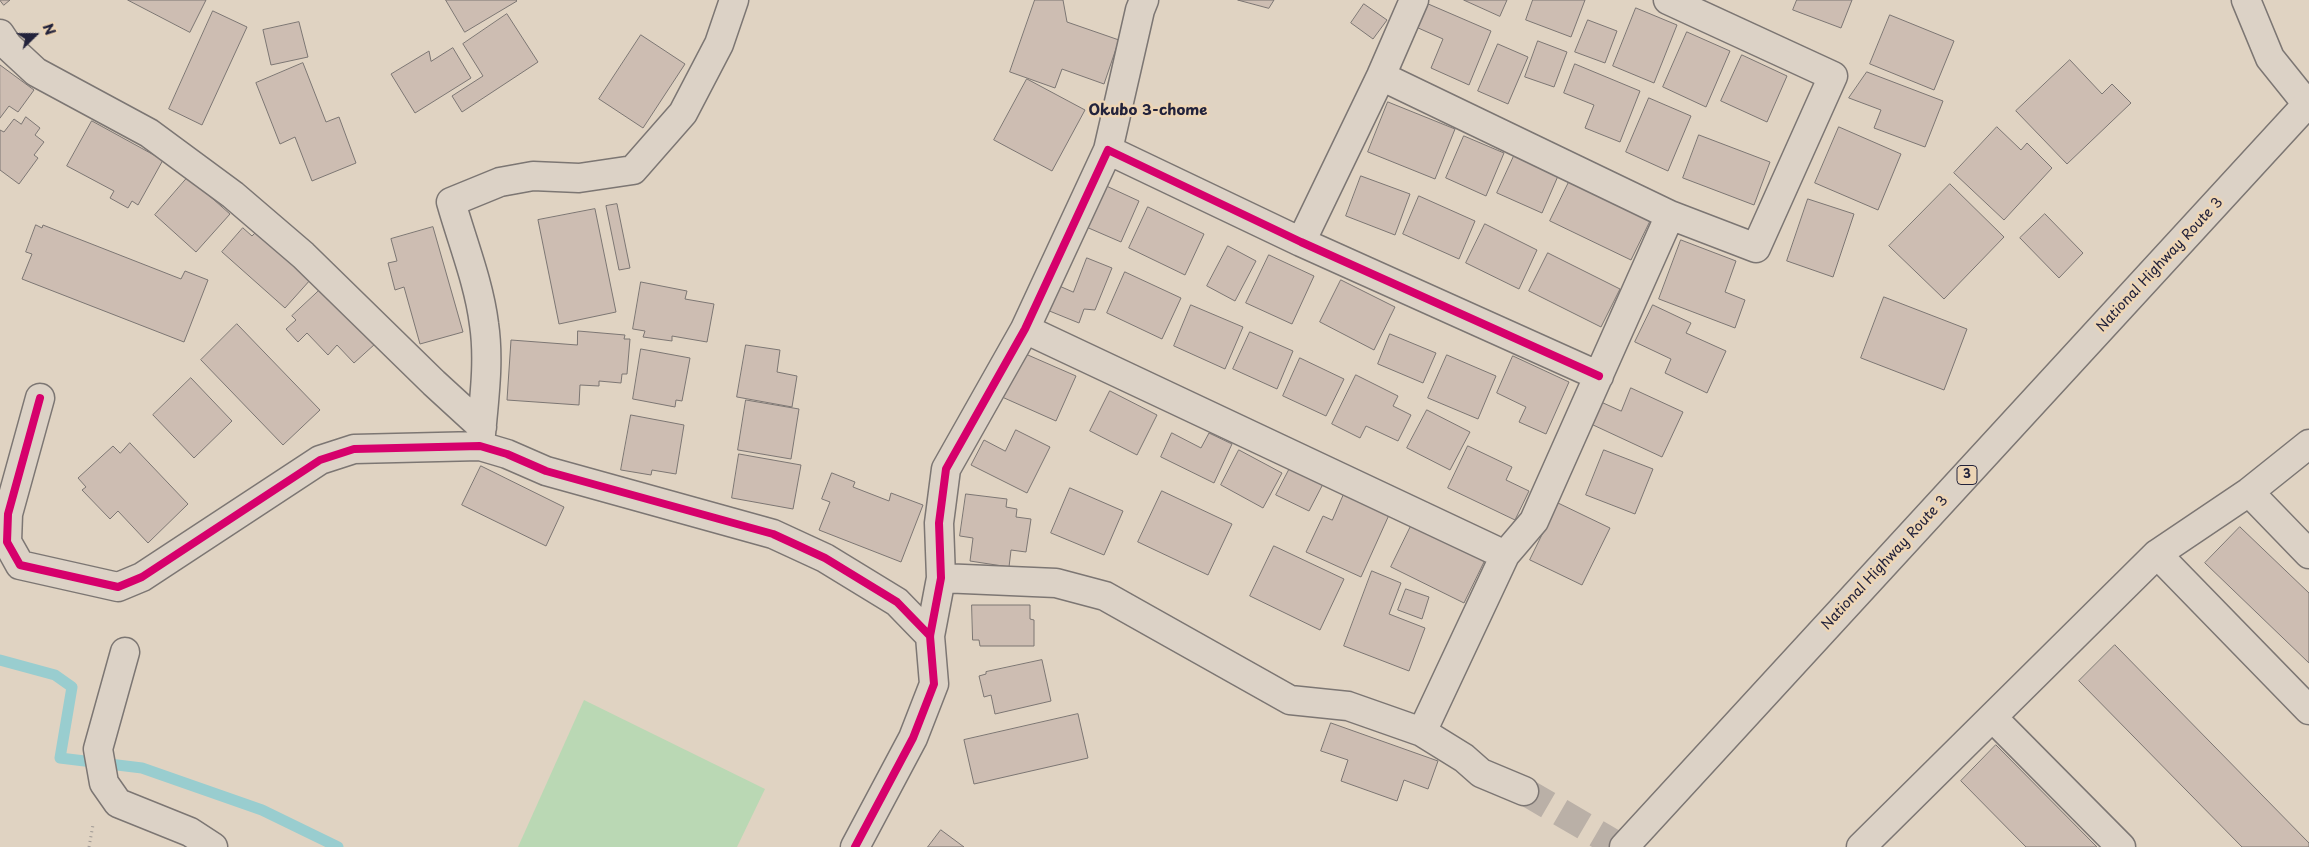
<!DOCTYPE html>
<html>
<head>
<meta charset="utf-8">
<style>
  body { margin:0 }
  #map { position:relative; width:2309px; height:847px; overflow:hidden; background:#e0d3c2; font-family:"Playpen Sans",sans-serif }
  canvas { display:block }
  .north { position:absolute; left:10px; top:10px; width:50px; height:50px; -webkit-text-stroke:4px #edd5b5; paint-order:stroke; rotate:68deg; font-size:14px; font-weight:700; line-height:20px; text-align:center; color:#22223b }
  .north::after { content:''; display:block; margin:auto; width:18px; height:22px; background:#22223b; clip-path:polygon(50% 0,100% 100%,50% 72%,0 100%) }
</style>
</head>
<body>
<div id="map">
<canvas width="2309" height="847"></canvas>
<div class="north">N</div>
</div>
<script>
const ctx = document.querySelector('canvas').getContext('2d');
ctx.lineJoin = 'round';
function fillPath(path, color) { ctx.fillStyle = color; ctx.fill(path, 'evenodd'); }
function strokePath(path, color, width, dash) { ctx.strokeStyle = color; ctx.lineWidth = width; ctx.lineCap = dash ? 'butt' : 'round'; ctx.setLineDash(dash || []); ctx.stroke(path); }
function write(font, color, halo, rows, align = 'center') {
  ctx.font = font + ' "Playpen Sans",sans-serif'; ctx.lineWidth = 5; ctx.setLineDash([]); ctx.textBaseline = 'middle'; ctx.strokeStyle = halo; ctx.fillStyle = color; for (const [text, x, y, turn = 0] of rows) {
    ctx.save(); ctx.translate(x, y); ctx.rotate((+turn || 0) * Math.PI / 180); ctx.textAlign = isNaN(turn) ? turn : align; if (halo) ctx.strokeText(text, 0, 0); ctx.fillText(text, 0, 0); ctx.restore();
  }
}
const green = new Path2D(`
  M584,700L765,789L737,847H518Z`);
const stream = new Path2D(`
  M0,660L55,675L72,687L60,758L142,768L262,810L338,847`);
const building = new Path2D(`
  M0,0H10L4,5Z
  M128,0H206L190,32Z
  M446,0H516L517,1L465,32Z
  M1035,0H1063L1067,22L1119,40L1104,84L1062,69L1055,88L1010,72Z
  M1238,0H1274L1269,8Z
  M1464,0H1507L1500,16Z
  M1533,0H1585L1571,37L1526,20Z
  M1797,0H1852L1841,28L1793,10Z
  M1426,3L1491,31L1469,85L1431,68L1443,39L1416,27Z
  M1364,4L1387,20L1373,39L1351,23Z
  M1636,8L1677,25L1654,83L1613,66Z
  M213,11L247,27L202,125L169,109Z
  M507,14L538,62L462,112L452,96L483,76L463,44Z
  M1890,15L1954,41L1934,90L1870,64Z
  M1588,20L1617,31L1605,63L1575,52Z
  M299,22L308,57L271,65L263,30Z
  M1687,32L1730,51L1706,107L1663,87Z
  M641,35L685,64L643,128L599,99Z
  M1538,41L1567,52L1554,87L1525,77Z
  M1498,44L1528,57L1508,104L1478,91Z
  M453,48L471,78L415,113L391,74L429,51L431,61Z
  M1742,55L1787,76L1767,122L1721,101Z
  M2070,60L2102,94L2112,84L2131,103L2067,164L2016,111Z
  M303,63L326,122L339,117L356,163L312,181L295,137L280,144L256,83Z
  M1575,64L1640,91L1620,142L1585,128L1594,105L1564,93Z
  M0,65L34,90L18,112L9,106L0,118Z
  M1867,72L1943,101L1925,147L1874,128L1881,110L1849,98Z
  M1027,79L1085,110L1052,171L994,140Z
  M1649,98L1691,116L1668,171L1626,152Z
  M1388,102L1455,129L1435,179L1368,152Z
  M26,117L40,128L35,135L44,142L34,155L38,158L19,184L0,170V130L4,132L14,119L21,124Z
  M92,121L163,160L138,205L132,201L128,208L110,198L114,191L67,166Z
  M1839,127L1901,154L1878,210L1815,183Z
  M1997,127L2021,150L2027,143L2052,168L2004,220L1954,173Z
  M1699,135L1770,162L1754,205L1683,178Z
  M1464,136L1504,153L1486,196L1446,178Z
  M1514,156L1558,176L1542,213L1497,193Z
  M1361,176L1410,194L1395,235L1346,216Z
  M188,177L230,214L196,252L155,215Z
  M1569,182L1650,221L1631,260L1550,221Z
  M1102,184L1139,201L1121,242L1084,226Z
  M1950,184L2004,237L1944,299L1889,246Z
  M1419,196L1475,221L1459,259L1403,234Z
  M1808,199L1854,214L1833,277L1787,261Z
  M617,204L630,268L619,270L606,206Z
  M1148,207L1204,234L1185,275L1129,248Z
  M595,209L616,312L559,324L538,220Z
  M2045,214L2083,253L2059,278L2020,238Z
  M1485,224L1537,250L1519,289L1466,263Z
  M36,225L42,228L43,225L181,279L185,271L208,280L184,342L22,279L32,254L26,252Z
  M433,227L463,332L420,344L404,287L395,290L388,263L397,261L391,239Z
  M243,228L252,236L257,231L311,279L285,308L222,252Z
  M1681,240L1736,261L1725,292L1745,300L1735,328L1659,299Z
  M1228,246L1256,261L1235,301L1207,286Z
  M1548,253L1620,289L1601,327L1529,291Z
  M1269,255L1314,276L1292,324L1246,303Z
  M1087,258L1112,268L1095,310L1084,309L1079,323L1047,310L1057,285L1073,292Z
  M1125,272L1181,298L1162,339L1107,313Z
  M1341,280L1395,307L1374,350L1320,322Z
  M641,282L687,291L685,299L714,304L707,342L672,336V341L643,337L645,331L633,329Z
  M322,288L375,344L354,363L337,345L328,355L307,333L298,342L286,329L296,320L292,316Z
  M1884,297L1967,329L1944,390L1861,358Z
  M1191,305L1243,327L1225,369L1174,346Z
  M1653,305L1691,323L1686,333L1726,351L1707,393L1665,373L1671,359L1635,342Z
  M237,324L320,410L283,445L201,360Z
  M578,331L625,335L624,339H630L627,374H622L621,383L599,381V386L580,385L579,405L507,400L511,340L577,345Z
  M1250,332L1293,351L1277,389L1233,369Z
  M1390,334L1436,353L1423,383L1378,364Z
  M746,345L780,350L777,372L797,376L792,407L737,397Z
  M641,349L690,358L682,401L676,400L675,407L633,399Z
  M1021,352L1076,376L1056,421L1002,397Z
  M1447,355L1496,376L1478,419L1428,398Z
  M1513,356L1569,382L1546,434L1519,422L1526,407L1497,393Z
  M1300,358L1344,379L1326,416L1283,396Z
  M1356,375L1398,396L1393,406L1411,415L1398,441L1366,426L1360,438L1332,424Z
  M191,378L232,421L194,458L153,415Z
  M1631,388L1683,412L1662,457L1591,424L1601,402L1621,411Z
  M1110,391L1157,415L1137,455L1090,431Z
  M746,400L799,409L791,459L738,450Z
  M1427,410L1470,432L1450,470L1407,448Z
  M631,415L684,425L676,474L652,470L651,475L621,470Z
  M1016,430L1050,447L1027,493L971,465L984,440L1005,451Z
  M1172,433L1201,448L1209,433L1232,444L1214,483L1161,457Z
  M130,443L188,504L148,543L118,511L110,519L82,490L86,487L78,478L113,446L120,453Z
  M1468,446L1512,467L1506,480L1529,491L1515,520L1448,488Z
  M1239,450L1282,473L1263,508L1221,485Z
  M1604,450L1653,469L1635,514L1586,495Z
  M739,454L801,465L793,509L732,498Z
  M481,466L564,507L546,546L462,505Z
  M1290,468L1323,484L1309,511L1276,495Z
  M832,473L855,482L853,487L889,501L891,493L923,505L901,562L819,530L830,502L822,499Z
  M1070,488L1123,511L1104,555L1051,533Z
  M1162,491L1232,524L1208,575L1138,542Z
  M966,494L1007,499L1006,507L1017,509L1016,517L1031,519L1026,552L1011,550L1009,567L970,561L973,538L960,536Z
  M1344,494L1389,515L1361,577L1306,552L1323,516L1332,520Z
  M1558,503L1610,528L1582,585L1530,560Z
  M1412,524L1485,560L1464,603L1391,567Z
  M2240,527L2309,593V663L2205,563Z
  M1274,546L1344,579L1320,630L1250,596Z
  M1372,571L1401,583L1389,614L1425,628L1409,671L1344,646Z
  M1406,589L1429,597L1422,619L1398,610Z
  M972,605H1030V619L1034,620V646H980L979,640H973Z
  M2115,645L2309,843V847H2242L2079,681Z
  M1042,660L1051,701L995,714L991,695L984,697L979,676L986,674V672Z
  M1078,714L1088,758L974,784L964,740Z
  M1331,723L1438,761L1428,789L1404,780L1397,801L1341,781L1348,760L1321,751Z
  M1996,745L2097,847H2026L1961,781Z
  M941,830L964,847H928Z`);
const minorTunnel = new Path2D(`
  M1524,791L1620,847`);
const path = new Path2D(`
  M89,847L93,825`);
const minor = new Path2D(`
  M1668,0L1833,76L1756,248L1670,215
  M2246,0L2270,58L2307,104
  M0,34L8,46L36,72L149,133L233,195L303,255L434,383L482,427
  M1381,76L1670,215L1534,521L1505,555L1422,732
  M1108,150L1140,10L1144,0
  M1301,242L1381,76L1414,0
  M1025,329L1505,555
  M40,398L8,514L7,542L20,565L118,587L142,577L320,460L354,449L480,446L507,454L546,471L773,534L825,558L897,602L930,636
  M480,446C483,406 490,364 484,324C479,283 462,241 451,202L500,182L533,176L579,178L633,170L683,113L719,44L734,0
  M2249,492L2309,554
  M2157,554L2309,710
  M941,578L1056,583L1105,596L1290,700L1348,706L1422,732L1464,758L1481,773L1524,791
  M125,652L98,749L104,783L118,803L190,832L213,847
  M1993,718L2121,847
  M855,847L913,738L934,684L930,636L941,578L939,523L946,469L1025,329L1108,150L1301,242L1599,376
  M1861,847L2157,554L2249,492L2309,444`);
const highway = new Path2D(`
  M1624,847L2309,102`);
const cycleway = new Path2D(`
  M40,398L8,514L7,542L20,565L118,587L142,577L320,460L354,449L480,446L507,454L546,471L773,534L825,558L897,602L930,636
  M855,847L913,738L934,684L930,636L941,578L939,523L946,469L1025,329L1108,150L1301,242L1599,376`);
const shields = [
  [1967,475,20]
];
const shieldNames = [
  ["3",1967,475]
];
const streetNames = [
  ["National Highway Route 3",2160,265,-47],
  ["National Highway Route 3",1885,563,-47]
];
const neighbourhoodNames = [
  ["Okubo 3-chome",1148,111]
];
fillPath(green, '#bad8b4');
strokePath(stream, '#99cdcf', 11);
fillPath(building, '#cdbdb2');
strokePath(building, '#7c7673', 1);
strokePath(minorTunnel, '#bab0a7', 28, [28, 14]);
strokePath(minor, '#7c7673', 31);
strokePath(highway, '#7c7673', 31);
strokePath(path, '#9f9994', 3, [1, 4]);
strokePath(minor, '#dcd2c6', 28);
strokePath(highway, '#dcd2c6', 28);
strokePath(cycleway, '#d6006c', 8);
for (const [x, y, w] of shields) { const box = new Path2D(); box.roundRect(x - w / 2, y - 9.5, w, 19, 4); ctx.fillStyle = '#edd5b5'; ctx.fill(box); strokePath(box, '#22223b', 1); }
write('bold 12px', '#22223b', null, shieldNames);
write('14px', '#22223b', '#edd5b5', streetNames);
write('bold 15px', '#22223b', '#edd5b5', neighbourhoodNames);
</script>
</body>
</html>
